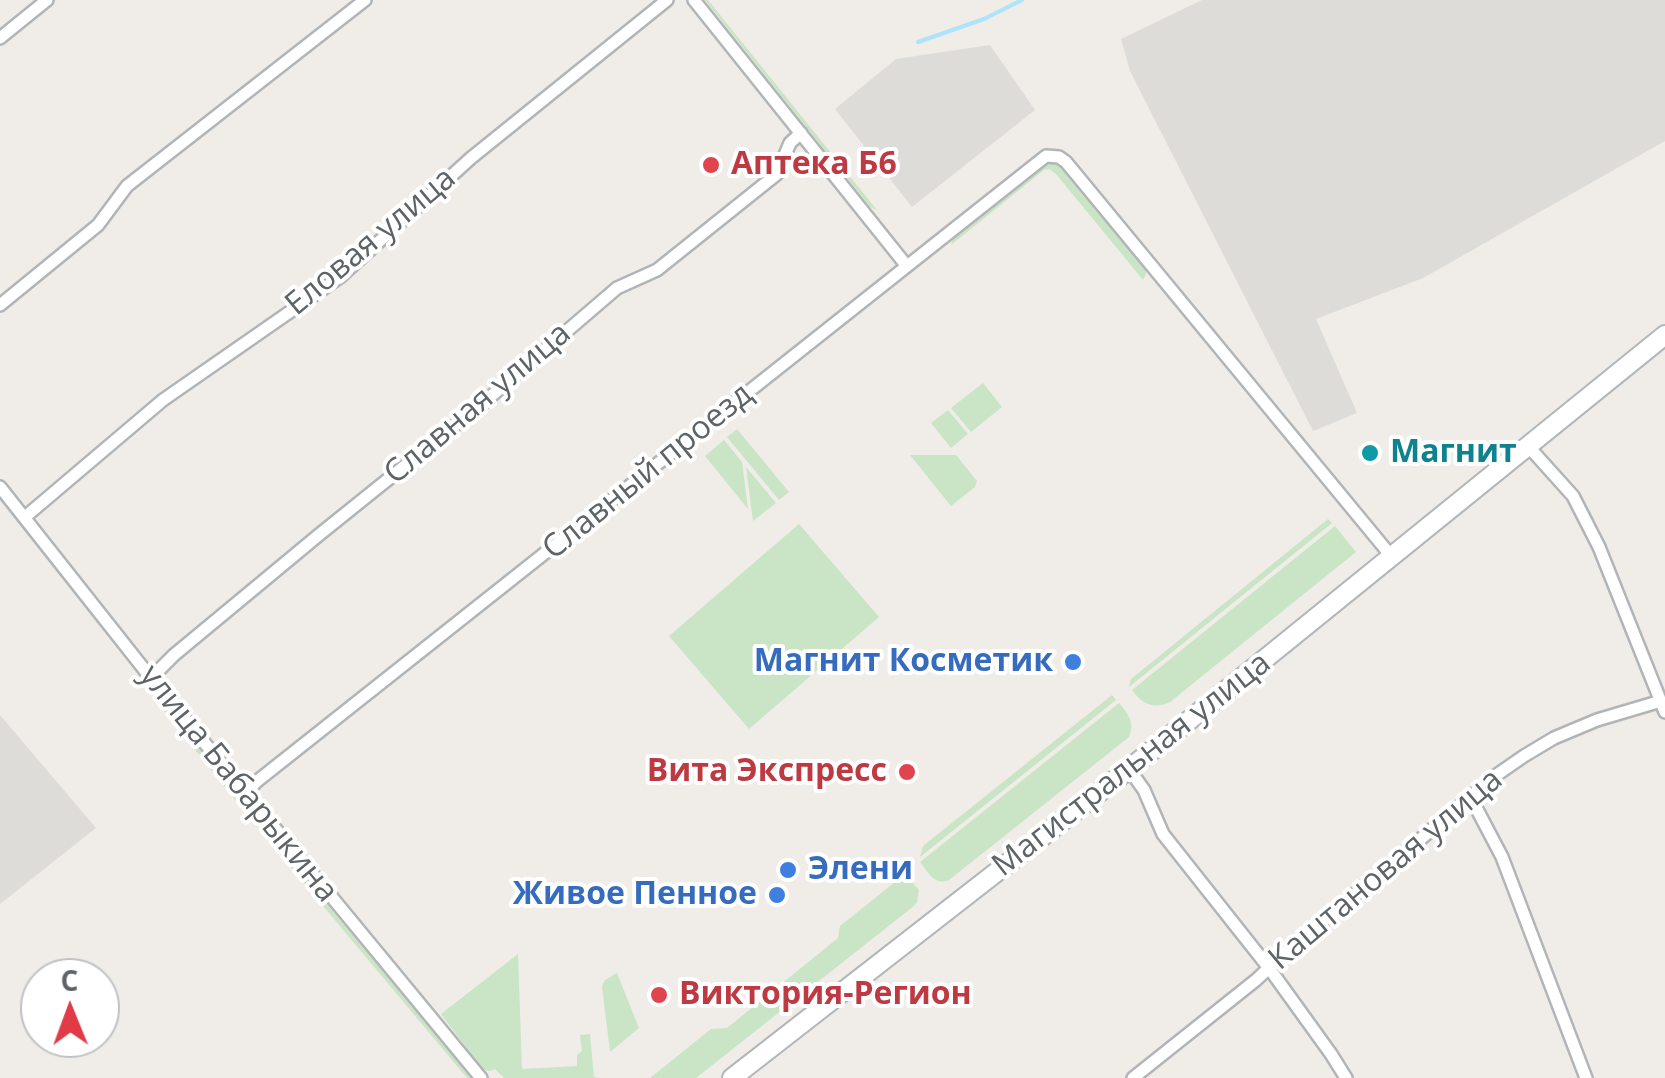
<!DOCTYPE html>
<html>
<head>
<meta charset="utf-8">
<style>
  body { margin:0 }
  #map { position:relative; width:1665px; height:1078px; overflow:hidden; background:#f0ece7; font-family:"Open Sans",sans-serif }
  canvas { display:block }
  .north { position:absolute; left:20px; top:958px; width:100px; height:100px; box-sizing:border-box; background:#fff; border:2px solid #bfc1c2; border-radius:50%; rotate:359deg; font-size:28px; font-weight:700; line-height:40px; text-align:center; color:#5e6366 }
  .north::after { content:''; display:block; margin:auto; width:35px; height:45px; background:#e13b47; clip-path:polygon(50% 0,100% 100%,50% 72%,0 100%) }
</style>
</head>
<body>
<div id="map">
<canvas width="1665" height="1078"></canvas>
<div class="north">С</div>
</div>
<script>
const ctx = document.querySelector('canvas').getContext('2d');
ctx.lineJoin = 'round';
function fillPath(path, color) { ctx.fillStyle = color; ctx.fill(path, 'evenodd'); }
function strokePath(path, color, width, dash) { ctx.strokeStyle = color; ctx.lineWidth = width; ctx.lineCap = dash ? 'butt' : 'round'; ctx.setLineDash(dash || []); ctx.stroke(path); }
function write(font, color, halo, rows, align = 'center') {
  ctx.font = font + ' "Open Sans",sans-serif'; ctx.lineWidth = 8; ctx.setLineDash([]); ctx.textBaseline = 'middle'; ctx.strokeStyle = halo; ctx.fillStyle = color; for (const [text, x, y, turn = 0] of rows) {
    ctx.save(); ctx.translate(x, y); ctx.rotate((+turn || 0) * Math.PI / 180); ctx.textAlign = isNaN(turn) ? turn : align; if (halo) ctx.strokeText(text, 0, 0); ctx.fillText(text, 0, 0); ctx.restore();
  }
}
const industrial = new Path2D(`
  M1202,0H1665V141L1423,278L1316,319L1357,413L1313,431L1130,71L1121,39Z
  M990,45L1035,110L912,207L835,109L896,59Z
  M0,715L96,828L0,904Z`);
const green = new Path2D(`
  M705,0H708L877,210L870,207Z
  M1050,161L1061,164L1145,266L1146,274L1143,280L1056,174L1049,169L1044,170L951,245L953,237Z
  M983,383L1002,407L971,432L951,408Z
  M948,410L968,434L951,448L931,423Z
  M737,429L789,492L779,500L727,437Z
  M724,440L742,462L748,509L705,456Z
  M910,455H956L977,481L975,487L951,506Z
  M746,467L776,503L753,521Z
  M1328,519L1332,523L1129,687L1131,679Z
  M799,524L879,617L749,729L669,636Z
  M1335,526L1356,552L1170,702C1154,710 1142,704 1132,690Z
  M1112,695L1116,700L920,857L923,846Z
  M159,699L242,803L472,1078H467L258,828L156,701Z
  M1119,703C1128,714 1135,722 1129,737L949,880C934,886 928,872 920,862Z
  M905,874L919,890L917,902L914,906L696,1078H650L711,1029L727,1028L838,938L840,926Z
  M518,954L522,1069L577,1066V1055L582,1051L580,1035L590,1034L594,1077L599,1078H504L495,1069L490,1071L483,1070L441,1014Z
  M617,973L639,1028L610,1052L602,986L605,980Z`);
const stream = new Path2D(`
  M918,42L984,19L1022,0`);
const street = new Path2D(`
  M694,0L906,265
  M0,38L47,0
  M0,305L98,225L127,186L365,0
  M1528,446L1573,496L1599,547L1665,712
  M0,487L151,678L481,1078
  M25,517L163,400L340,277L471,158L667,0
  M151,678L174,655L320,534L483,403L617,288L657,270L777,174L790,143L801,133
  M1129,769L1144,790L1163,834L1269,968L1331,1054L1346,1078
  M245,794L256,782L1046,156L1059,157L1066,162L1392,557
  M1471,798L1502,857L1586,1078
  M1133,1078L1256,980L1286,952L1498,774L1524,756L1554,738L1597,720L1661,701`);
const secondary = new Path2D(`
  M732,1078L1129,769L1665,335`);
const markers = [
  [711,165,10,"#e0444e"],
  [1370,453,10,"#0f9aa8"],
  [1073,662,10,"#3f7fe0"],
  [907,772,10,"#e0444e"],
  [788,870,10,"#3f7fe0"],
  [777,895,10,"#3f7fe0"],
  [659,995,10,"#e0444e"]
];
const healthNames = [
  ["Аптека Б6",731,165],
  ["Вита Экспресс",887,772,"right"],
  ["Виктория-Регион",679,995]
];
const streetNames = [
  ["Еловая улица",371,242,-40],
  ["Славная улица",478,404,-40],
  ["Славный проезд",648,472,-39],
  ["Магистральная улица",1132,765,-38],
  ["улица Бабарыкина",238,784,51],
  ["Каштановая улица",1386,870,-40]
];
const cultureNames = [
  ["Магнит",1390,453]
];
const shopNames = [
  ["Магнит Косметик",1053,662],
  ["Элени",808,870,"left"],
  ["Живое Пенное",757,895]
];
fillPath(industrial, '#dedcd9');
fillPath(green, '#cae5c5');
strokePath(stream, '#ace4fb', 4);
strokePath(street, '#b2b5b8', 16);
strokePath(secondary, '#b3b7ba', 22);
strokePath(street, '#fff', 11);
strokePath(secondary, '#fff', 18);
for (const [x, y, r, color] of markers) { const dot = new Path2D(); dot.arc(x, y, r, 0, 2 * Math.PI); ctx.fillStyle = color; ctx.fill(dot); strokePath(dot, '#fff', 4); }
write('bold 32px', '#be3a42', '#fff', healthNames, 'left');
write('32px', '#5e6366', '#fff', streetNames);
write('bold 32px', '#0d838f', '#fff', cultureNames, 'left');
write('bold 32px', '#366cbe', '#fff', shopNames, 'right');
</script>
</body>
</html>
